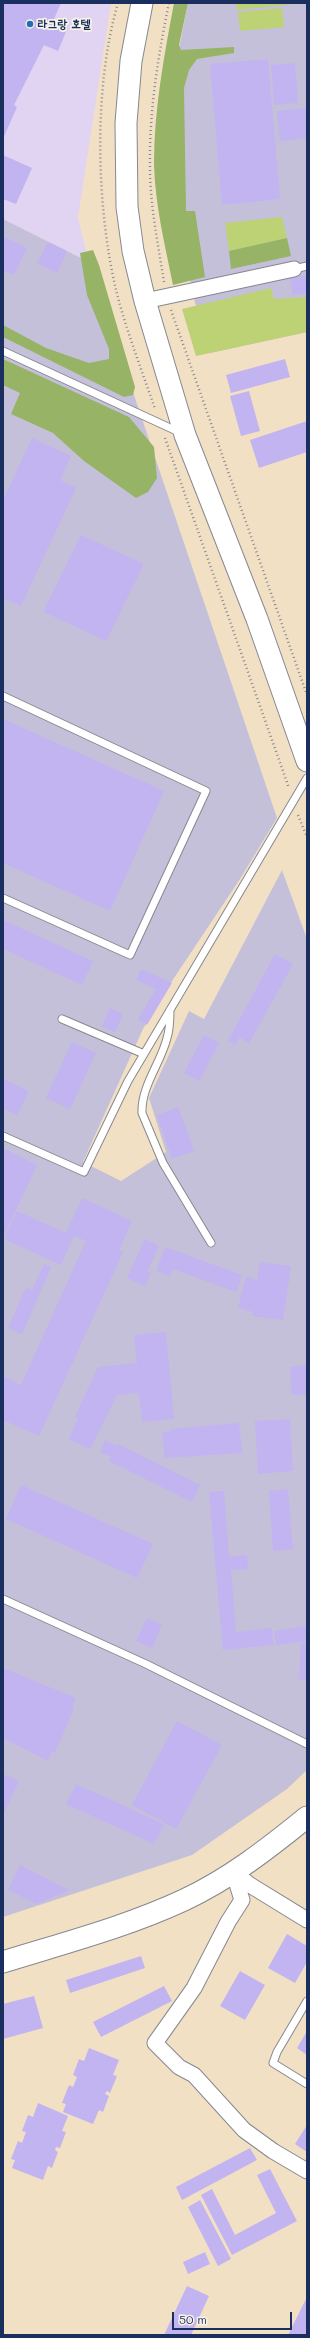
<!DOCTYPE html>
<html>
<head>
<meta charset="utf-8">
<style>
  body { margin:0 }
  #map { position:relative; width:310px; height:2338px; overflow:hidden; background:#f2e0c4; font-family:Mali,sans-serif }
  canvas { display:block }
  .frame { position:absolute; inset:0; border:4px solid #1b2f5e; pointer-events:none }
  .scale { position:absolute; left:172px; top:2312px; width:120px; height:18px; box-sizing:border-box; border:2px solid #1b2f5e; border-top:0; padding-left:5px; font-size:12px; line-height:14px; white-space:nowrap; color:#1b2f5e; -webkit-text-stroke:3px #f7f3e8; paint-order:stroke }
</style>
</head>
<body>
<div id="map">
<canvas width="310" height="2338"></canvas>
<div class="frame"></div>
<div class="scale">50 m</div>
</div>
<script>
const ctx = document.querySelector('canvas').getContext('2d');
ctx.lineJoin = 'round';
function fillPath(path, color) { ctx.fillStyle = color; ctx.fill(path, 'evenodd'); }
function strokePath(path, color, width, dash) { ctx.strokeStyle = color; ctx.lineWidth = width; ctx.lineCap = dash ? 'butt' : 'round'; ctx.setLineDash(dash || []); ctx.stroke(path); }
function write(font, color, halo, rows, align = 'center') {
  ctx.font = font + ' Mali,"Poor Story",sans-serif'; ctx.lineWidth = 3.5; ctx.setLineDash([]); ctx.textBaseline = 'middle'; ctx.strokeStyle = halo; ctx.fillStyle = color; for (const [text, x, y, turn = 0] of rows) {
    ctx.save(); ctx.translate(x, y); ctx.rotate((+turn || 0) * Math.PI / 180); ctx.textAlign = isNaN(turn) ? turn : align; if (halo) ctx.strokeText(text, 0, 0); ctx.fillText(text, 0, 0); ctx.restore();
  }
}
const built = new Path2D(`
  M3,3H111L78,218L89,262L3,219Z`);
const industrial = new Path2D(`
  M188,3H307V332L210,353L195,303L185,256L178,53Z
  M3,219L89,262L277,818L240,879L166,990L143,1029L83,1162L121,1181L166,1152L149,1098L189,1011L204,1019L282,870L307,939V1770L287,1789L192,1855L3,1917Z`);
const green = new Path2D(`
  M236,3H294V4L237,10Z
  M282,8L284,27L240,31L238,12Z
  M282,217L287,238L229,251L225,223Z
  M271,288L274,299L307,297V332L196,356L182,309Z`);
const forest = new Path2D(`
  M174,3H188L179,45L181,50L234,47V53L197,59L189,70L184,88L186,211H195L205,277L173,285C165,245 155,205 154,164C154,110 164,56 174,3Z
  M287,238L291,256L231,269L229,251Z
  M93,250L99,265L135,387L133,395L124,397L3,337V325L46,348L89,363L109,359V349L87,295L80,253Z
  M3,359L129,417L154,447L157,478L148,492L136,498L84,461L53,433L11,414L20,393L3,385Z`);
const building = new Path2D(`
  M3,3H61L53,21L68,27L58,51L44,45L14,105L17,107L3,139Z
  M268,59L280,199L222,205L210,64Z
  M295,63L298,103L274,105L271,65Z
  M307,108V138L280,141L277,111Z
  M3,155L32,168L16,204L3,199Z
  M3,236L27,248L14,275L3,270Z
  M48,242L67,251L57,273L37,263Z
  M307,275V293L293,295L290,278Z
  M285,359L290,377L231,393L226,375Z
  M249,391L260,431L241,436L230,396Z
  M307,421V452L259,468L250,440Z
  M32,438L71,456L60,480L76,488L21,606L5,599L3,602V501Z
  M81,535L142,563L143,566L106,641L44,612V610Z
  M3,719L164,791L110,911L3,863Z
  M3,920L93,961L82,985L3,949Z
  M275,954L293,964L249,1043L239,1037L236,1045L228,1041Z
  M141,969L172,983L147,1025L138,1019L156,989L136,980Z
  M110,1008L123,1014L115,1032L102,1026Z
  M204,1035L219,1043L199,1081L184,1073Z
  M72,1042L96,1053L70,1109L46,1098Z
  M3,1079L29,1091L17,1115L3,1108Z
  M178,1107L194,1151L172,1159L157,1115Z
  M3,1148L37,1165L3,1238Z
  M82,1198L132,1221L119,1250L123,1252L39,1436L3,1420V1376L21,1385L86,1241L74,1236L61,1265L4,1239L17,1211L66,1233Z
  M145,1239L159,1246L147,1272L151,1273L145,1286L127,1278Z
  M165,1247L242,1275L236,1292L173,1269L170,1276L156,1271Z
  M260,1262L291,1266L283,1320L252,1316L253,1312L238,1308L246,1276L257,1280Z
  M44,1264L51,1267L22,1334L8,1328L26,1287L32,1290Z
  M166,1332L174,1419L142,1422L139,1393L117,1395L90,1449L69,1439L78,1418L75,1417L98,1367L137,1363L134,1335Z
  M307,1365V1394L292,1395L290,1367Z
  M290,1419L293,1471L258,1474L255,1421Z
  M239,1423L242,1453L165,1458L162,1432H171V1429Z
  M105,1440L117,1446L118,1444L200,1485L192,1502L109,1461L111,1457L100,1452Z
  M21,1485L153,1544L137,1578L6,1519Z
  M288,1489L293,1549L273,1551L269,1491Z
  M224,1491L229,1557L247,1555L248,1569L231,1570L236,1632L272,1628L273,1645L223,1650L209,1492Z
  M147,1618L162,1625L152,1648L136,1641Z
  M307,1626V1641L276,1645L274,1631Z
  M301,1643L307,1644V1680L299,1679Z
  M3,1668L76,1698L72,1707L74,1708L55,1753L52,1752L48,1761L3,1738Z
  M177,1721L222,1745L176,1829L132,1805Z
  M3,1774L19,1781L3,1815Z
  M76,1784L164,1824L154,1844L66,1804Z
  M20,1865L69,1890L37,1904L8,1890Z
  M287,1934L307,1946V1962L295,1983L268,1968Z
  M141,1956L145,1968L70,1993L66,1980Z
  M240,1971L265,1985L245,2020L220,2006Z
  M164,1986L172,2001L101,2037L93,2022Z
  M34,1996L43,2028L3,2039V2004Z
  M307,2031V2055L297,2048Z
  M89,2048L119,2060L113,2075L117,2076L110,2093L107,2091L105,2094L109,2096L103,2112L99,2110L93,2124L63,2112L66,2104L62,2103L69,2085L73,2087L77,2077L73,2075L79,2059L84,2061Z
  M38,2103L68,2116L62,2131L66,2132L60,2148L56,2147L55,2150L58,2152L52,2168L48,2166L43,2180L12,2168L15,2160L11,2159L18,2141L22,2143L26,2132L22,2131L28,2115L33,2117Z
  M307,2125V2152L295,2144Z
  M250,2148L257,2160L182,2200L176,2187Z
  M270,2169L297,2221L232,2255L201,2195L212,2189L235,2235L276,2213L257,2175Z
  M200,2200L231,2259L218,2266L188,2207Z
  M205,2252L210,2264L188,2274L183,2262Z
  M187,2286L209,2296L191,2335H164Z
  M307,2297V2335H288Z`);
const path = new Path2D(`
  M118,3C93,88 96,208 117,294C127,332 142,371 155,409
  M164,282C158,244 150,205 150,167C149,112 158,56 169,3
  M171,310L307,695
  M165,438L289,788
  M298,815L307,837`);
const service = new Path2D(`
  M294,269L307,266
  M3,351L181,433
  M3,696L206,791L130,955L3,898
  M170,1010C170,1019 170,1029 167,1038C161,1063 141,1086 142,1113L163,1163L211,1243
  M62,1019L144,1054L307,778
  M3,1136L84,1172L128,1081L144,1054
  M3,1599L146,1664L307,1744
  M307,2001L277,2052L273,2063L307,2084`);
const minor = new Path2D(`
  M145,301L294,269
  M233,1871L242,1900L228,1922L194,1988L155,2043L179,2067L194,2075L244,2130L273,2151L307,2171
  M234,1872L250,1885L307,1920`);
const secondary = new Path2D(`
  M142,3L131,61L126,123L127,207L133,251L145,301L185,435L257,619L307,761
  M3,1962C64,1943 126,1927 184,1900C229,1879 269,1848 307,1817`);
const markers = [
  [30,24,4,"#1f6fb2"]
];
const poiNames = [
  ["라그랑 호텔",38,24]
];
fillPath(built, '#e1d4f3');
fillPath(industrial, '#c5c0da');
fillPath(green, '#bdd175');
fillPath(forest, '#96b366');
fillPath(building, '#c2b3f1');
strokePath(service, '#868891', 9);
strokePath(minor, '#868891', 17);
strokePath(secondary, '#868891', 23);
strokePath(path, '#868891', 2.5, [1, 3]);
strokePath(service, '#fff', 7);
strokePath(minor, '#fff', 15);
strokePath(secondary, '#fff', 21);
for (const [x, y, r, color] of markers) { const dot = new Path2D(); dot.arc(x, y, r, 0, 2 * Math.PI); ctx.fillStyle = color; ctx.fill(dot); strokePath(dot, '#f7f3e8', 1.5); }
write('bold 12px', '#1b2f5e', '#f7f3e8', poiNames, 'left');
</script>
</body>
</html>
